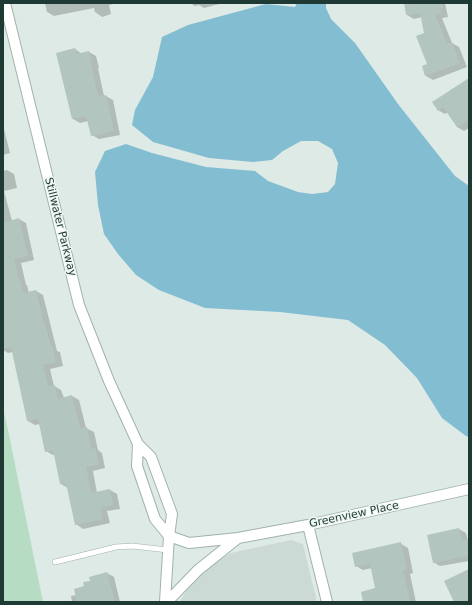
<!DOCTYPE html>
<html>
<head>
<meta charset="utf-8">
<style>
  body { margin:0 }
  #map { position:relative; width:472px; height:605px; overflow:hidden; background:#deeae6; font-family:"DejaVu Sans",sans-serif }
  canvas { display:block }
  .frame { position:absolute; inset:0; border:4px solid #1f3a35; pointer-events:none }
</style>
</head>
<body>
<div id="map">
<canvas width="472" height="605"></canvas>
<div class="frame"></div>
</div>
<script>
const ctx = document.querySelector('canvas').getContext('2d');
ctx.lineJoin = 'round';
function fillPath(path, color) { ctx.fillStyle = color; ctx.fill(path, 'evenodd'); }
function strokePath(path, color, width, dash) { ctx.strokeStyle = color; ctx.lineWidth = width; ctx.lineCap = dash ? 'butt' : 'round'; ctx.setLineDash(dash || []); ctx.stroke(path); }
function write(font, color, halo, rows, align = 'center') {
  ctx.font = font + ' "DejaVu Sans",sans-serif'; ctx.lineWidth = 3; ctx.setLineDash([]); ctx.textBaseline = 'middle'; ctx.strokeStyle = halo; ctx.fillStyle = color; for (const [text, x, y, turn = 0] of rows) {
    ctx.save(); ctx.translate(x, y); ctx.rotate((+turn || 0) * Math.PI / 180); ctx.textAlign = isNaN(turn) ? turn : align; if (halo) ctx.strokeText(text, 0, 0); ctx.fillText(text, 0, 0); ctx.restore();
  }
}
const built = new Path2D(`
  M291,540L303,544L317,602H180L186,591L195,580L211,565L231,553Z`);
const green = new Path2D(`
  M3,408L8,430L43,602H3Z`);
const water = new Path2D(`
  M297,3H326V8L331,19L355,43L398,104L455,176L469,186V437L466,436L442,418L417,378L385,345L348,320L280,312L205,308L159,290L136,275L118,254L104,234L98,205L95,172L105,151L126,144L152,153L206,167L255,171L268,181L298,192L312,194L328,192L335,184L338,163L332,149L318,141H301L283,151L272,160L253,162L209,158L153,142L132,125L135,110L153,77L162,37L188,25L266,4L295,7Z`);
const shadow = new Path2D(`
  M45,3H118L109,5L111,14L102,17L95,12L94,8L54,16L47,12Z
  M190,3H223L204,8L199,5L195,6Z
  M405,3H445L448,17L442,18L452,43L459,47L467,67L433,80L426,76L423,67L428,65L425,34L422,17L414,19L407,15Z
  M75,49L82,54L89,52L96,56L99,68H98L104,96H106L113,100L120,135L99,139L92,135L88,121L80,123L73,119Z
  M469,79V128L464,131L457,127L448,112L445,114L438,110Z
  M3,125L10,153L3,155Z
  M7,170L14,174L17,188L4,191L12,221L19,219L26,223L34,260L21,263L26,285H27L29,293L36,291L43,295L57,351L60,352L63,366L50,369L54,386L61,390L64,398L72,396L79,400L86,428L94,432L98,450L102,453L105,468L93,471L97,493L110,490L117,494L120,509L107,511L110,523L83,529L76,524L68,488L61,484L55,455H53L46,451L40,424L35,425L28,421L13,352L8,353L3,350V171Z
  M459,529L466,533L468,541L469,540V561L440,566L433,562Z
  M401,544L408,548L413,573L410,574L416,602H364L377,589L372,568L363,570L356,566Z
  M469,570V602H455Z
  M107,573L114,577L120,602H72L71,596L77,595L91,582Z`);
const building = new Path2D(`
  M404,3H442L443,8L440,9L441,13L435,15L447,44L452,42L460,63L425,76L422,66L427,64L416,36L424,33L420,13L406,15Z
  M75,48L76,54L89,51L92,64H91L98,96L106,95L114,131L91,136L86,116L72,119L56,53Z
  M469,78V119L457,127L443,107L438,111L432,102Z
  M19,218L28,256L14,259L19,280H20L23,293L36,290L44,324H45L51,347H53L56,362L43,365L48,386L55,385L58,399L72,395L80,428L87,427L91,449L95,448L99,464L86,467L91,493L110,489L113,505L100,508L103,519L75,525L66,483L60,484L53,450L45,452L38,419L27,421L11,347L3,349V223Z
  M459,528L462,541L469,539V556L433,563L427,535Z
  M401,542L407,569L403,570L410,602H363L361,592L375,588L370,564L355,567L352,553Z
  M469,569V599L462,602H454L444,581Z
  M107,572L115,602H77L74,589L84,586L83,582L90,581L89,577Z`);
const service = new Path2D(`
  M55,562L116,547L132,546L168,550`);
const minor = new Path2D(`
  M5,3L79,305L109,381L138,444L151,457L172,514L169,536L165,602
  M138,444L137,466L155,519L169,536
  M308,525L327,602
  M169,536L189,543L238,538L308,525L469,489
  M167,602L198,570L238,538`);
const streetNames = [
  ["Stillwater Parkway",60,227,76],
  ["Greenview Place",354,515,-12]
];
fillPath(built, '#ccdad5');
fillPath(green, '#b6dcc4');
fillPath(water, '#83bdd1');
fillPath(shadow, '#0003');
fillPath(building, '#b3c5bf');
strokePath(service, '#a1b2ad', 6);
strokePath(minor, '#a1b2ad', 12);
strokePath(service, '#fff', 5);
strokePath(minor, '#fff', 10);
write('11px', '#1f3a35', '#eef7f3', streetNames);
</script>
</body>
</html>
